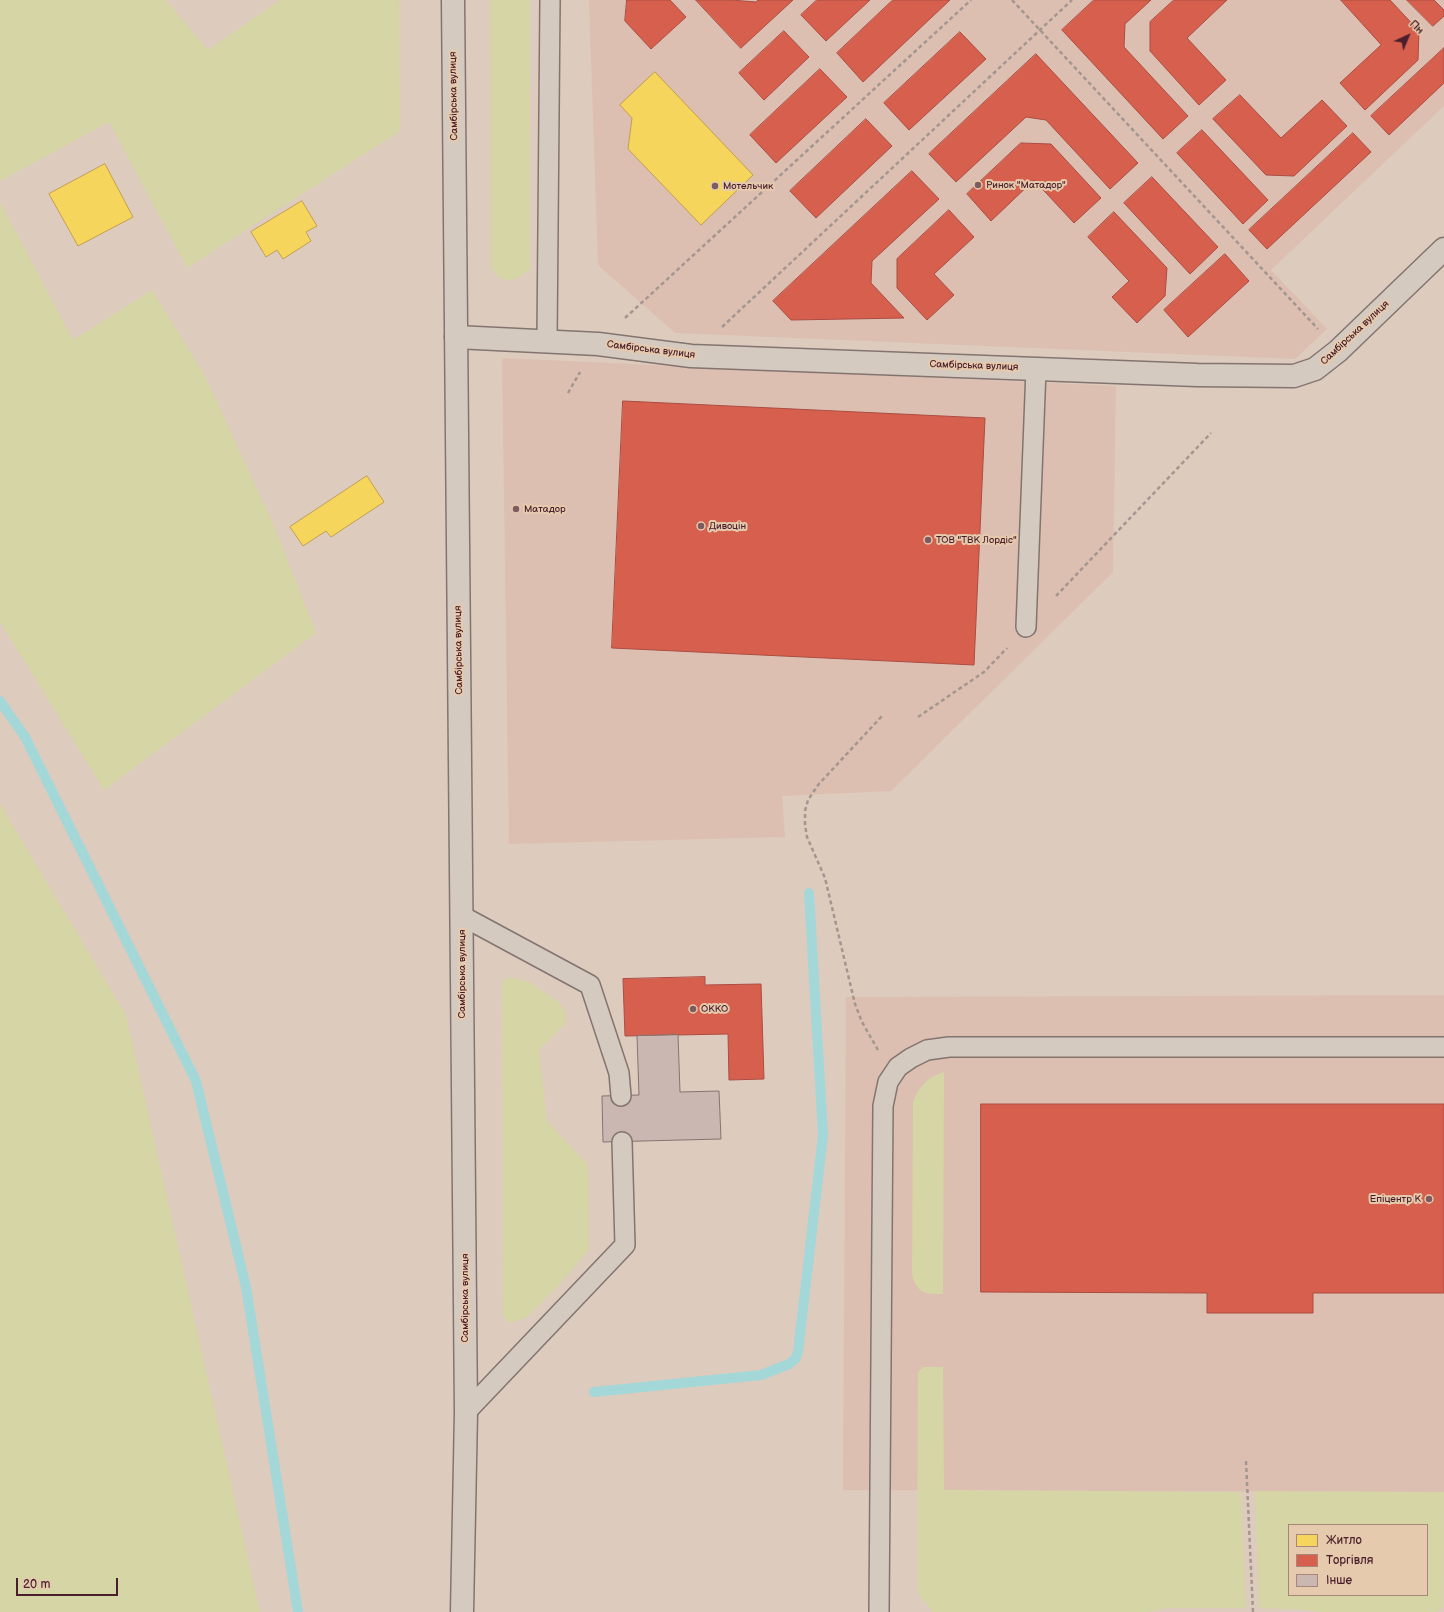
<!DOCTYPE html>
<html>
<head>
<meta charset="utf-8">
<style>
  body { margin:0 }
  #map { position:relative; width:1444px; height:1612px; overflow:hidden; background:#ddcbbe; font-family:"Balsamiq Sans",sans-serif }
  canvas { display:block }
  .legend { position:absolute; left:1288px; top:1524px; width:140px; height:72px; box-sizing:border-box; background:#e6caad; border:1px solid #a88679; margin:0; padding:5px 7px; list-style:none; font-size:12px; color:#4a1f2b }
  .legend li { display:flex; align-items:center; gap:8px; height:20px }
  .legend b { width:20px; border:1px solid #a88679 }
  .north { position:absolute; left:1388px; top:16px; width:40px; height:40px; -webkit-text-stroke:3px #e6caad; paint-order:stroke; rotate:44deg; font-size:11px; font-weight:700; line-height:16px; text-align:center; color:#4a1f2b }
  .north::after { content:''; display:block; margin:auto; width:14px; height:18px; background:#4a1f2b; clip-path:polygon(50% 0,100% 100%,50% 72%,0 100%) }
  .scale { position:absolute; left:16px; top:1578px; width:102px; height:18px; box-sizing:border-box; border:2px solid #4a1f2b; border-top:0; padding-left:5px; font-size:12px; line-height:14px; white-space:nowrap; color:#4a1f2b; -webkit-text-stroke:3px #e6caad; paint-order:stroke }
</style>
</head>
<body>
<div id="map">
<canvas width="1444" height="1612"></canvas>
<ul class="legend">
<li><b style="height:11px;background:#f6d55c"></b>Житло</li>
<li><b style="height:11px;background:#d6604d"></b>Торгівля</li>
<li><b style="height:11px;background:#cab7b2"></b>Інше</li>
</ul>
<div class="north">Пн</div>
<div class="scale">20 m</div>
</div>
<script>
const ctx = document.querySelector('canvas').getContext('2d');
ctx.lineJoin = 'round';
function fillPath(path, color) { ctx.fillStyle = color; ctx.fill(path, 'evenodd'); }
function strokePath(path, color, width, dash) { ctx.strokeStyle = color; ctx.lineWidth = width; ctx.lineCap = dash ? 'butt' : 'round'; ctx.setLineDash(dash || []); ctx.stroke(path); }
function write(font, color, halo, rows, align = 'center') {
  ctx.font = font + ' "Balsamiq Sans",sans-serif'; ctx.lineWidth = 4; ctx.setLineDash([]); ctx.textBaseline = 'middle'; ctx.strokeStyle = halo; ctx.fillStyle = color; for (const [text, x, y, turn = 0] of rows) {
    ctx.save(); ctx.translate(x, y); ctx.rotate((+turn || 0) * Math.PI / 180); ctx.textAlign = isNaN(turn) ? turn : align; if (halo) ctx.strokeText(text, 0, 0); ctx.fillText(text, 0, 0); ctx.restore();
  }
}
const built = new Path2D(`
  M589,0H1444V106L1271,270L1327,329L1295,359L675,333L598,265Z
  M502,358L1116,386L1113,572L891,791L782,796L785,837L509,844Z
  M1444,995V1492L843,1490L846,997Z`);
const green = new Path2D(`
  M0,0H166L208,50L280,0H399L400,131L187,268L109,122L0,181Z
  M490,0H530V269C522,277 511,284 499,277C496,276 493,270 491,268Z
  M0,202L73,340L152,290L204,374L274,526L316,633L104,790L0,622Z
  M0,804L126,1015L260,1612H0Z
  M510,977L529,982L559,1002L566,1013L565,1024L539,1050L547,1121L588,1165L589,1250L557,1287L527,1317L510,1323L503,1316L502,982Z
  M944,1072L943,1294C926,1294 917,1294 912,1275L913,1103C918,1087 927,1077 944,1072Z
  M924,1367H943L944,1490L1241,1492L1246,1608H1169L1147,1612H933L919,1595L917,1584L918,1372Z
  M1255,1491L1444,1492L1443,1608L1436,1612H1319L1308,1610L1259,1608ZM1289,1525H1427V1595H1289Z`);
const homes = new Path2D(`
  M655,72L753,175L701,225L628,149L632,118L620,105Z
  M105,164L133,217L78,246L49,194Z
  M302,201L317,226L306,232L311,241L283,259L277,250L266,257L251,232Z
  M367,476L384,502L331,537L326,531L303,546L290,527Z`);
const shops = new Path2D(`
  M627,0H670L686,17L651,49L625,21Z
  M696,0H731L756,2L758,0H793L741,48Z
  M817,0H870L826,41L801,15Z
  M893,0H950L863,82L837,53Z
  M1094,0H1151L1125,24L1124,47L1188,116L1163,139L1062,30Z
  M1174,0H1227L1187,38L1226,80L1199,105L1150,51V22Z
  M1341,0H1390L1419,31L1418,60L1365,110L1340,83L1381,45Z
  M1407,0H1434L1444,10V16L1433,26Z
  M784,31L809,57L764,100L739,73Z
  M960,32L986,59L909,130L884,103Z
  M1444,48V83L1389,135L1371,116Z
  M1036,54L1138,163L1110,189L1046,120L1026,117L956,182L929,154Z
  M820,69L847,97L776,163L750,135Z
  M1240,95L1281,138L1322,100L1347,126L1294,176L1266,175L1213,119Z
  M866,119L892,146L816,218L790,191Z
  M1202,130L1268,200L1243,224L1177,153Z
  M1353,133L1371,152L1267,249L1249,230Z
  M1021,143L1051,144L1101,198L1074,223L1034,180L991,221L967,194Z
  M912,171L939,199L872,261L871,283L904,318L791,320L773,301Z
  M1152,177L1218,247L1190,274L1124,203Z
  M949,210L974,237L934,274L954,295L927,320L897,288V259Z
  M1114,212L1167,268L1165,296L1137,323L1112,297L1129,281L1088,237Z
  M1225,254L1249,281L1188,337L1164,310Z
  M623,401L985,418L974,665L612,648Z
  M705,977V985L761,984L764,1079L729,1080L728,1034L625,1036L623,979Z
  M981,1104H1444V1293H1313V1313H1207V1293L981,1292Z`);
const stream = new Path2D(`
  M0,701L25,737L196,1081L246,1287L298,1612
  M594,1392L761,1375L789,1364L795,1359L798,1352L823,1135L809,893`);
const building = new Path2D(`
  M678,1035L680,1092L719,1091L721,1139L603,1142L602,1096L639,1095L637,1036Z`);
const path = new Path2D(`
  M1012,0L1318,329
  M625,318L971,0
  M722,327L1072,0
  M568,393L580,372
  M1056,596L1211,433
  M918,717L984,672L1007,648
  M878,1050L862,1022L855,1004L825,878L807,837L805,825V811L808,800L818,785L882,716
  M1246,1461L1253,1612`);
const service = new Path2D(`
  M547,340L550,0
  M1026,627L1036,369
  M462,916L590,985L619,1073L621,1096
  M466,1412L625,1245L622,1142
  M879,1612L883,1106L888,1082L898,1067L911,1058L927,1050L949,1047H1444`);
const minor = new Path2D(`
  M456,337L598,344L691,356L1197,375L1294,376L1315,369L1338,351L1444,249`);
const secondary = new Path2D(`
  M453,0L466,1412L462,1612`);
const markers = [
  [978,185,4,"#7d5b5e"],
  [715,186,4,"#7d5b5e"],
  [516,509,4,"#7d5b5e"],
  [701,526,4,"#7d5b5e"],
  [928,540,4,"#7d5b5e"],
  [693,1009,4,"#7d5b5e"],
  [1429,1199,4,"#7d5b5e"]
];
const streetNames = [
  ["Самбірська вулиця",454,96,-91],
  ["Самбірська вулиця",1355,333,-43],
  ["Самбірська вулиця",651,350,7],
  ["Самбірська вулиця",974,366,2],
  ["Самбірська вулиця",459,650,-91],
  ["Самбірська вулиця",462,974,-90],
  ["Самбірська вулиця",465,1298,-90]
];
const poiNames = [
  ["Ринок \"Матадор\"",986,185],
  ["Мотельчик",723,186],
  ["Матадор",524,509],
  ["Дивоцін",709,526],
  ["ТОВ \"ТВК Лордіс\"",936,540],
  ["ОККО",701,1009],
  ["Епіцентр К",1421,1199,"right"]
];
fillPath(built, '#dcbfb0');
fillPath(green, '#d6d5a5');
fillPath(homes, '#f6d55c');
strokePath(homes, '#c29e4d', 1);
fillPath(shops, '#d6604d');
strokePath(shops, '#ac4c43', 1);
strokePath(stream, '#a4d7d8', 10);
fillPath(building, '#cab7b2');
strokePath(building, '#847470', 1);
strokePath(service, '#847470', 22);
strokePath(minor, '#847470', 25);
strokePath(secondary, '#847470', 25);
strokePath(path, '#a39690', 2.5, [4, 3]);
strokePath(service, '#d4cac0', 19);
strokePath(minor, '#d4cac0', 22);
strokePath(secondary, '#d4cac0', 22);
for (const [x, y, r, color] of markers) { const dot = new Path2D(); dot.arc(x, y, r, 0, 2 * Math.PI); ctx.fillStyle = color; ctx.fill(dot); strokePath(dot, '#e6caad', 1.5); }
write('10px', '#4a1f2b', '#e6caad', streetNames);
write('10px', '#4a1f2b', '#e6caad', poiNames, 'left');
</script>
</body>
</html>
